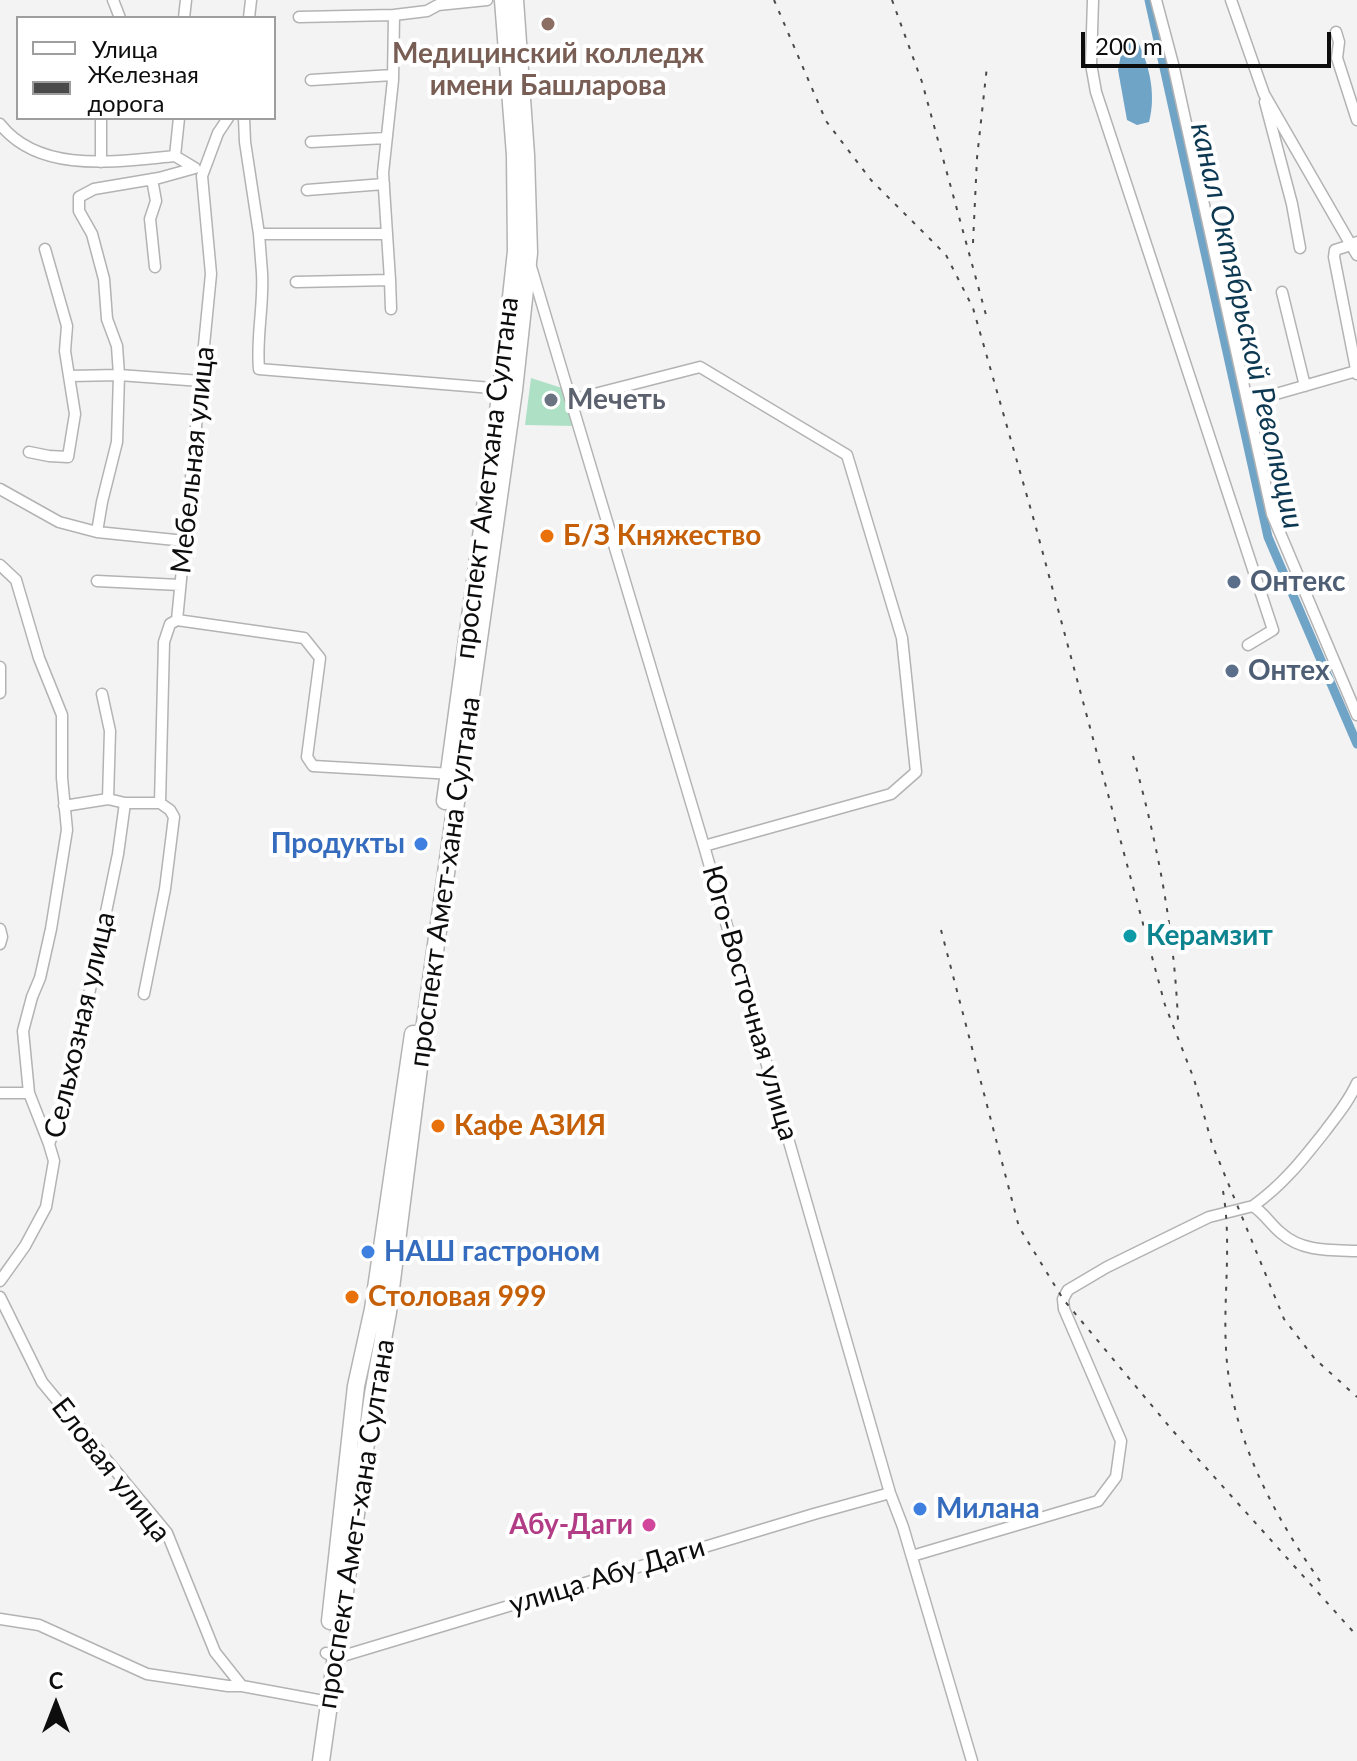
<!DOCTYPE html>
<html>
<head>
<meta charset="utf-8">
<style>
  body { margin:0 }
  #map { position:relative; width:1357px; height:1761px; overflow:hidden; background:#f3f3f4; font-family:Lato,sans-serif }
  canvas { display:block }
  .legend { position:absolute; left:16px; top:16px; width:260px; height:104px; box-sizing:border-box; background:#fff; border:2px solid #9e9e9f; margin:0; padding:10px 14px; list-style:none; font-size:24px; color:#0d0d0e }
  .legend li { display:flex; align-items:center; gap:16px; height:40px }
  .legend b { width:40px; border:2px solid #9e9e9f }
  .north { position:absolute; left:16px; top:1665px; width:80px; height:80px; -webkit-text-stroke:6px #fff; paint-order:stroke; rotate:0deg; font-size:22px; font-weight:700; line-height:32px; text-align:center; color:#0d0d0e }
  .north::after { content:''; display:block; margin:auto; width:28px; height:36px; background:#0d0d0e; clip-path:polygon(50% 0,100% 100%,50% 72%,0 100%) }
  .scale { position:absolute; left:1081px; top:32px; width:250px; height:36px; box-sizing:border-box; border:4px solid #0d0d0e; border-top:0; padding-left:10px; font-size:24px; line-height:28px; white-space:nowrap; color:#0d0d0e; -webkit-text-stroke:6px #fff; paint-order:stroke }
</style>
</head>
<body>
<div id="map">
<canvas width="1357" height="1761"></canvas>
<ul class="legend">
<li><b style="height:10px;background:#fff"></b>Улица</li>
<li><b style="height:10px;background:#4a4a4b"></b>Железная дорога</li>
</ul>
<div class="north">С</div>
<div class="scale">200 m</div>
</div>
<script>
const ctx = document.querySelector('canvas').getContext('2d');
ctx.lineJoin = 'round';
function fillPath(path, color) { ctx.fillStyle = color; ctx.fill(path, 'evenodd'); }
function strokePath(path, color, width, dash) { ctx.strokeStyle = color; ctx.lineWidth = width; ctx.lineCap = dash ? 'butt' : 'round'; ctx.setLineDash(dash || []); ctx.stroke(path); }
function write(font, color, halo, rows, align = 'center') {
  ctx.font = font + ' Lato,sans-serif'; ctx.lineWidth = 8; ctx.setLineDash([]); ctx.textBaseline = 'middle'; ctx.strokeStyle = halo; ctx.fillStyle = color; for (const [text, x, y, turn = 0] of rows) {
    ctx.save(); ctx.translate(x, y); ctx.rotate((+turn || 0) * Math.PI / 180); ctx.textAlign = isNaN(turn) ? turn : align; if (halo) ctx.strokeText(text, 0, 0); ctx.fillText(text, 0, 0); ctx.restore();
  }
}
const green = new Path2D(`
  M531,378L565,389L575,426L525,425Z`);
const water = new Path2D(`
  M1130,40L1138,42C1150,67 1156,95 1149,122L1137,125L1127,120L1118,70L1123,44Z`);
const canal = new Path2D(`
  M1149,0L1268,537L1357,744`);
const minor = new Path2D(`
  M113,0L120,18
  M487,0L438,5L427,11L394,15L393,80L383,173L387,234H259C260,247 261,260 262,273C264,305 256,337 259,369L504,389
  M1093,0L1091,64L1096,92L1273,630L1248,645
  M1156,0L1173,64L1272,514L1357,715
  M1231,0L1264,94L1351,245L1357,242
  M299,17L394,15
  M184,18L186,0
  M249,18L251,0
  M1336,32L1339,42L1337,58L1357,120
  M311,80L393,75
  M1265,102L1292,204L1300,248
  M179,118L175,156L195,168
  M244,118L245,142L259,234
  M0,124C40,175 119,161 175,156
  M311,142L386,138
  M101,162V118
  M152,179L156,201L150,219L155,267
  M307,190L384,184
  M1357,255L1351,245L1335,250L1334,257L1357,374
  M531,267L704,846L890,1493L903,1527L972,1761
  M390,280L391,309
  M296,282L390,280L387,234
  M1282,292L1305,386
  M70,376L119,375L201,381
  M571,400L700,367L847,455L902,638L916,772L891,794L704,846
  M1248,402L1356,371
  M29,452L49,456L68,457L75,414L65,351L67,326L45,249
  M0,489L59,522L97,532L185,541
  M97,532L102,502L117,442L119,375L117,346L107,319L104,279L92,234L79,211V197L94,189L159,178L195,168
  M0,565L16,580L39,658L62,715V778L67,830L51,929L40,978L32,997L23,1031L29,1093L49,1144
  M97,581L180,585
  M177,620L304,638L320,658L307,757L313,766L453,774
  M0,667V693
  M102,694L110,731L108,799
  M160,803L164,642L170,624L177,620L211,274L202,176L218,133L228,118
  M64,806L108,799L125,803H160L170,810L174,817L165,889L144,994
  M0,929L2,937L0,944
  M0,1093H29
  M1253,1206C1283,1185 1304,1158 1326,1130C1338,1114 1349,1101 1357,1083
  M0,1281L25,1246L46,1207L54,1161L49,1144L69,1091L118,854L125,803
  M0,1297L42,1382L167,1533L215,1652L242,1686
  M912,1556L1098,1501L1116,1477L1121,1441L1064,1309L1063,1299L1068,1290L1107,1267L1209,1217L1253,1206C1264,1213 1271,1225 1281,1233C1302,1252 1331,1250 1357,1251
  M0,1619L39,1625L147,1674L228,1686H242L329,1702
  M326,1653L336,1658L814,1514L890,1493`);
const primary = new Path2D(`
  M445,801L501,389L516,251L515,155L503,0
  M330,1621L356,1386L373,1309L413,1034
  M321,1761L373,1394L388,1312L422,1044L514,390L529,253L526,155L515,0`);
const rail = new Path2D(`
  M774,0L826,121L871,180L946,255L973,308L1035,524L1165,1005L1194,1079L1212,1144L1284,1319L1315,1359L1357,1397
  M892,0L922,82L986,315
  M973,243L977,158L987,66
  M1133,756C1158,845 1174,929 1178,1021
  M941,930L1019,1227L1063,1299L1173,1431L1357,1636
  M1223,1191C1232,1243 1223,1297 1226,1349C1230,1435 1274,1516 1322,1584`);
const markers = [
  [548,24,8,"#8d6e63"],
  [551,400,8,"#6b7280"],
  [547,536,8,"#e8710a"],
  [1234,582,8,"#5c6f8a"],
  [1232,671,8,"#5c6f8a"],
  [421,844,8,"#3f7fe0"],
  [1130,936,8,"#0f9aa8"],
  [438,1126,8,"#e8710a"],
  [368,1252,8,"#3f7fe0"],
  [352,1297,8,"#e8710a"],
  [920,1509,8,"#3f7fe0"],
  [649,1525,8,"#d1479c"]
];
const educationNames = [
  ["Медицинский колледж",548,54],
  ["имени Башларова",548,86]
];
const worshipNames = [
  ["Мечеть",567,400]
];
const streetNames = [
  ["Мебельная улица",193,460,-84],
  ["проспект Аметхана Султана",487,478,-83],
  ["проспект Амет-хана Султана",445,882,-82],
  ["Юго-Восточная улица",750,1003,74],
  ["Сельхозная улица",80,1025,-77],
  ["Еловая улица",111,1470,52],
  ["проспект Амет-хана Султана",356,1524,-81],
  ["улица Абу Даги",607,1576,-17]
];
const foodNames = [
  ["Б/З Княжество",563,536],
  ["Кафе АЗИЯ",454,1126],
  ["Столовая 999",368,1297]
];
const serviceNames = [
  ["Онтекс",1250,582],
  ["Онтех",1248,671]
];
const shopNames = [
  ["Продукты",405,844,"right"],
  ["НАШ гастроном",384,1252],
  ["Милана",936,1509]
];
const cultureNames = [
  ["Керамзит",1146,936]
];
const hotelNames = [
  ["Абу-Даги",633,1525]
];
const waterNames = [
  ["канал Октябрьской Революции",1247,326,77]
];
fillPath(green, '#ade0c5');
fillPath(water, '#6fa4c7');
strokePath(canal, '#6fa4c7', 9);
strokePath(minor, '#b3b3b4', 13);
strokePath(primary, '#b3b3b4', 19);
strokePath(minor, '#fff', 10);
strokePath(primary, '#fff', 16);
strokePath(rail, '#4a4a4b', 2, [4, 8]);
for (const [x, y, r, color] of markers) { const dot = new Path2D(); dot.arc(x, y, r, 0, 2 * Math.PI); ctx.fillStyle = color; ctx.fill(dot); strokePath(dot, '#fff', 3); }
write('bold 28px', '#785e54', '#fff', educationNames);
write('bold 28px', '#5b616d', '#fff', worshipNames, 'left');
write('28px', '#0d0d0e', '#fff', streetNames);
write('bold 28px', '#c56008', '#fff', foodNames, 'left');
write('bold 28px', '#4e5e75', '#fff', serviceNames, 'left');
write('bold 28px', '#366cbe', '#fff', shopNames, 'left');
write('bold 28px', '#0d838f', '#fff', cultureNames, 'left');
write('bold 28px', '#b23c85', '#fff', hotelNames, 'right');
write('italic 30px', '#0c3851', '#fff', waterNames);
</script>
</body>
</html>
